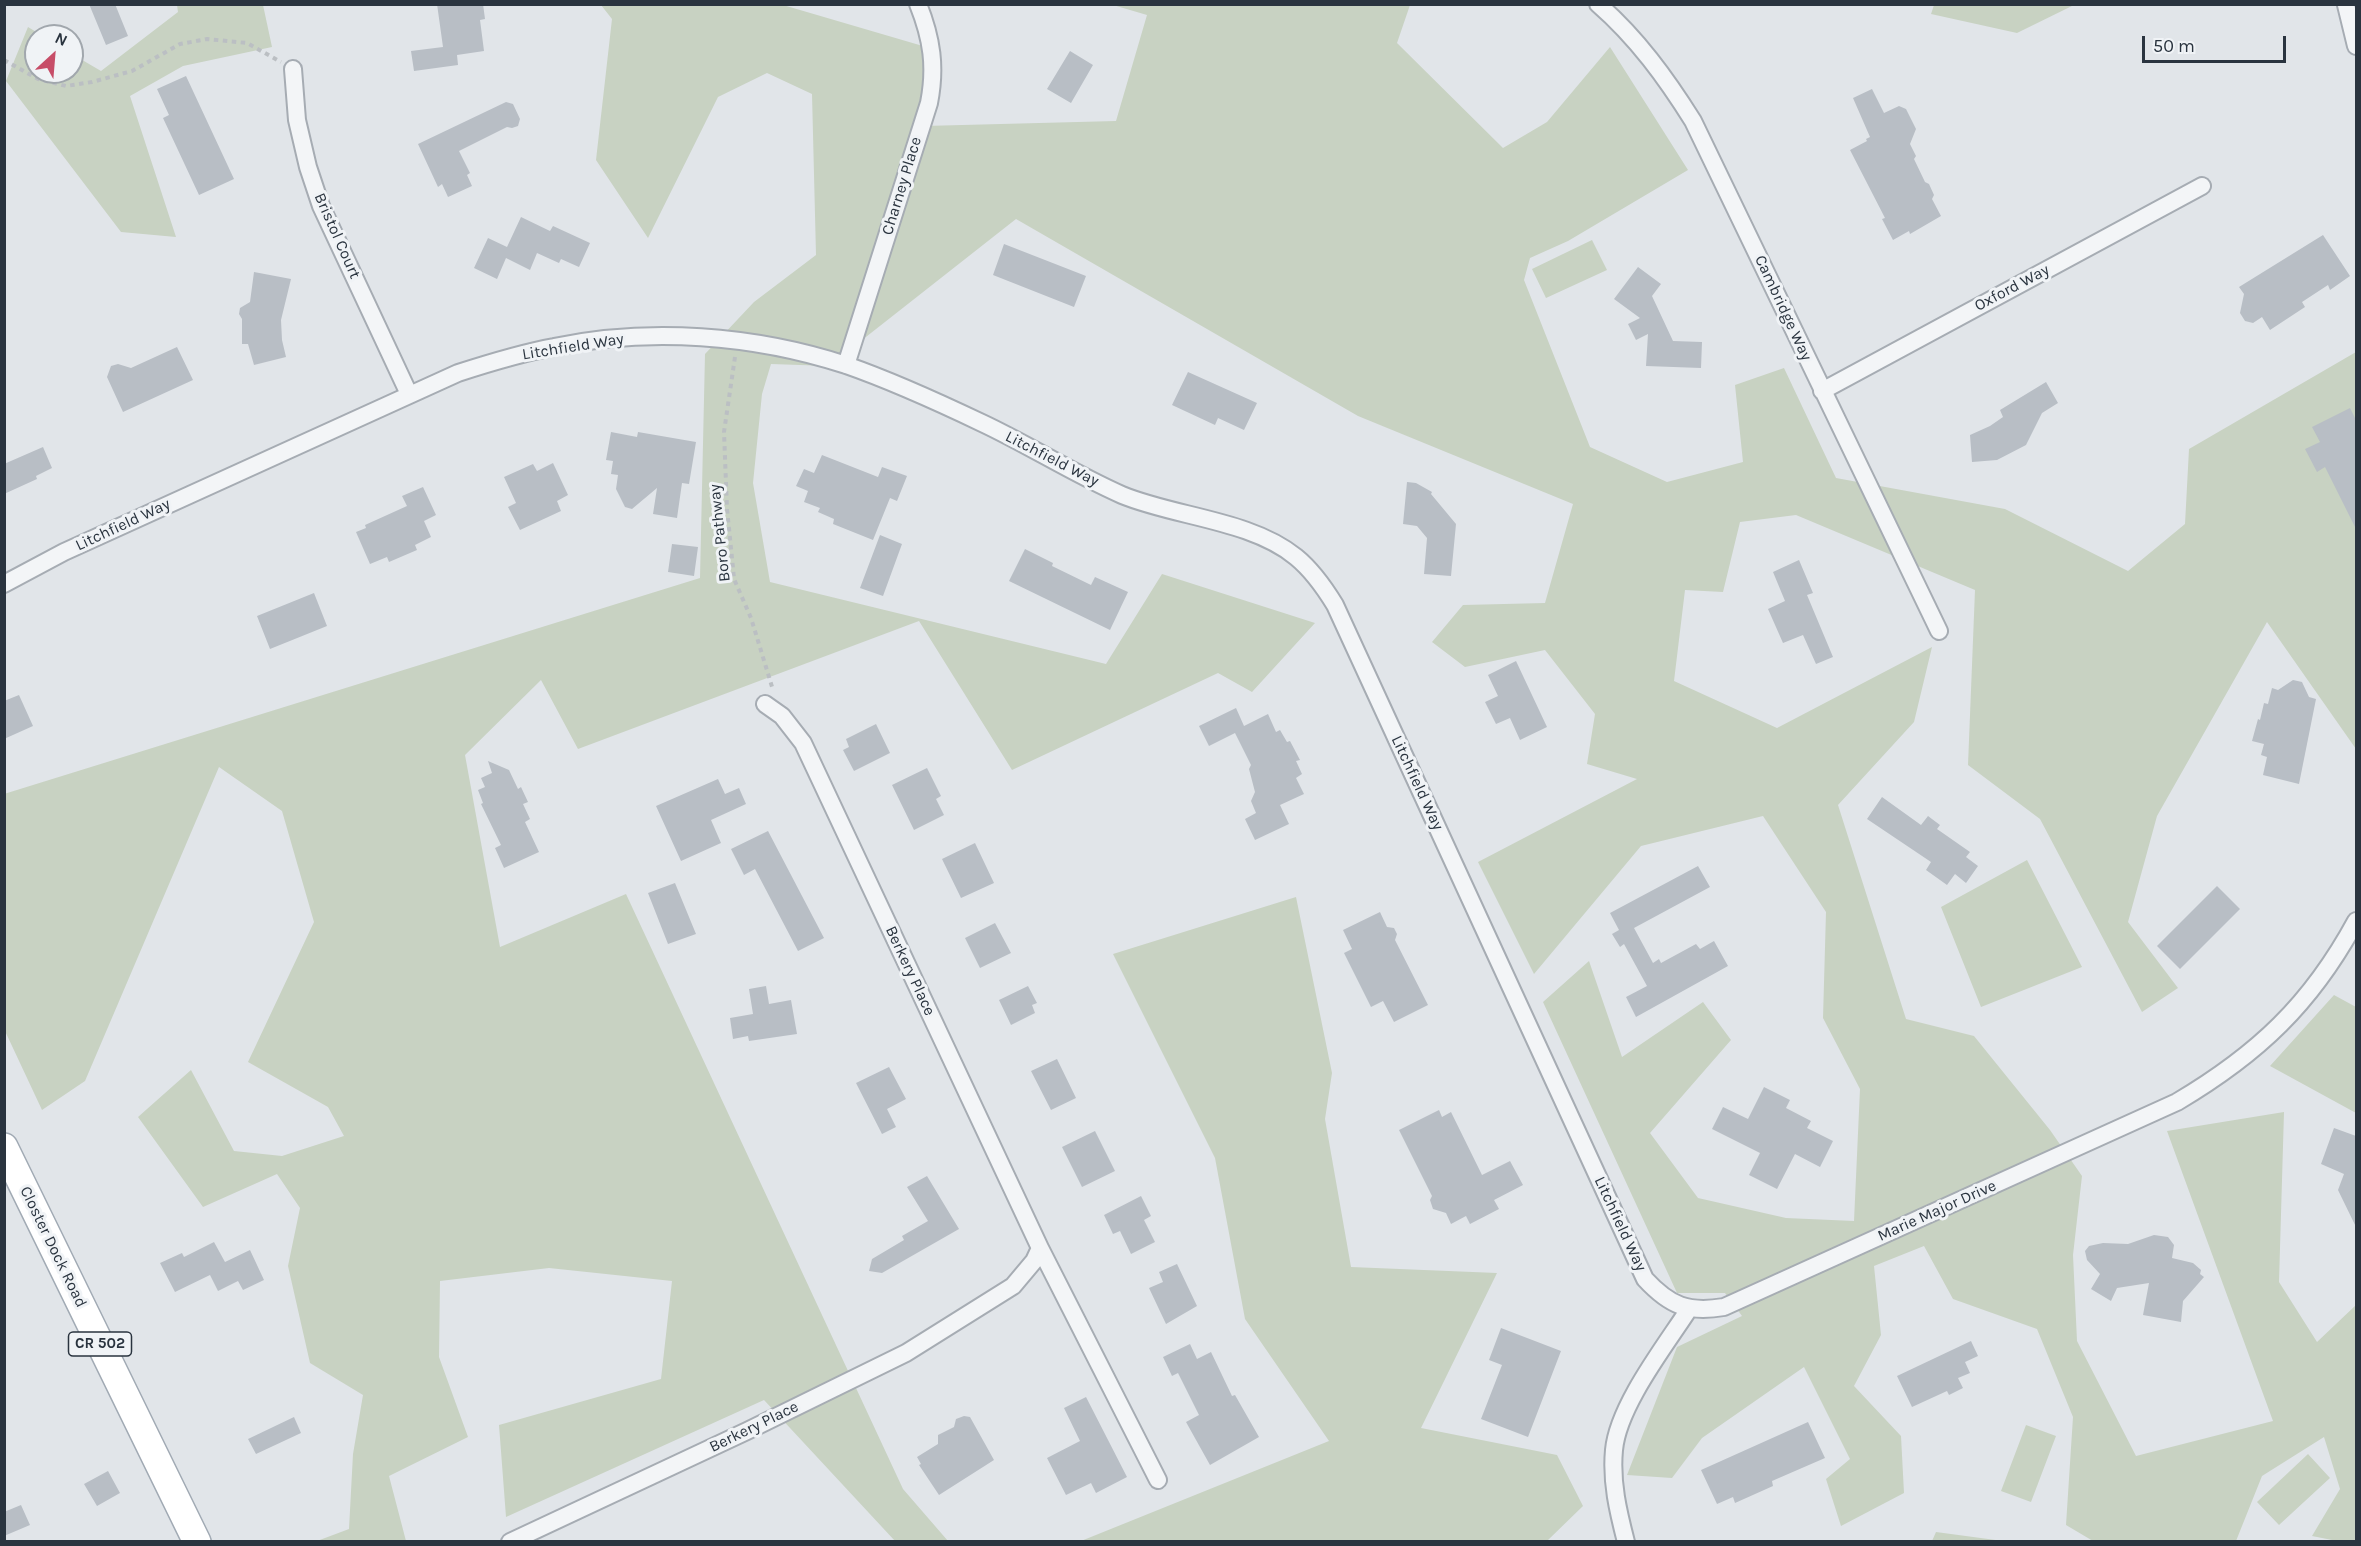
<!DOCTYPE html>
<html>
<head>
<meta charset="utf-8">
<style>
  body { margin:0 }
  #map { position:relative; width:2361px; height:1546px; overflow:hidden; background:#e1e5e9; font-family:Karla,sans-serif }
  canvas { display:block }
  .frame { position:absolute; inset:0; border:6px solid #2a343f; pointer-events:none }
  .north { position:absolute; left:24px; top:24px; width:60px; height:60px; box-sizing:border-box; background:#f0f3f6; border:2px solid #a1a7ad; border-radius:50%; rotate:26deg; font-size:16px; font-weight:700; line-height:24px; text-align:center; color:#2a343f }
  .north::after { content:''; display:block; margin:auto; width:21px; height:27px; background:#c74d68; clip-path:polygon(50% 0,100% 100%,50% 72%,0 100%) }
  .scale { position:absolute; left:2142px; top:36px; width:144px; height:27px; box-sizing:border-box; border:3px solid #2a343f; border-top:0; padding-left:8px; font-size:18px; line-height:21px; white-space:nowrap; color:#2a343f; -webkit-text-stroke:4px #f0f3f6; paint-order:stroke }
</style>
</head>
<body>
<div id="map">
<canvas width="2361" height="1546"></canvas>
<div class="frame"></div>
<div class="north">N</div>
<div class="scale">50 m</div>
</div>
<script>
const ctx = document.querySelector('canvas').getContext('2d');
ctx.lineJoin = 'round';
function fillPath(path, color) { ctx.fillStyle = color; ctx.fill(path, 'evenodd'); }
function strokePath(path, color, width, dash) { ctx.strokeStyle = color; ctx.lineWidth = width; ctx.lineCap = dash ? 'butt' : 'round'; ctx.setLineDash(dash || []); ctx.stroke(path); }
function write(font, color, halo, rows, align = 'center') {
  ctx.font = font + ' Karla,sans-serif'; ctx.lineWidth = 6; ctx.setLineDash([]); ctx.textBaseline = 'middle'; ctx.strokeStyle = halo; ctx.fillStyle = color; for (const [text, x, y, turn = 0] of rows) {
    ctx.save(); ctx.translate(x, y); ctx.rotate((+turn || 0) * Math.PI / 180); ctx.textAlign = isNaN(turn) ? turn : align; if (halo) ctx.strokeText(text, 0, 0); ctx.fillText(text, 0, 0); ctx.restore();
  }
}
const green = new Path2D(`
  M177,5H263L272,47L183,66L130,96L176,237L121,232L6,81L28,27L43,36H36V72H72V54L101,71L178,12Z
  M601,5H783L933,49L924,126L1116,121L1147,15L1113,5H1410L1397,43L1503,148L1547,122L1610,47L1688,170L1568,241L1530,258L1524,280L1590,447L1667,482L1743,462L1735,385L1784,368L1836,478L2005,509L2128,571L2185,524L2189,449L2356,352V749L2267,622L2157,816L2128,922L2178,988L2142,1012L2040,819L1968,765L1975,590L1796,515L1740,522L1723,592L1685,590L1674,681L1777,728L1932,647L1914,722L1838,805L1906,1019L1974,1036L2050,1130L2082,1176L2073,1255L2077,1341L2136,1456L2273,1421L2167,1131L2284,1112L2279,1282L2317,1342L2356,1305V1541H2337L2312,1536L2340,1489L2324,1437L2262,1476L2236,1541H2093L2066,1525L2073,1417L2037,1329L1953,1299L1924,1246L1874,1266L1881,1335L1854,1386L1901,1436L1904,1493L1841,1526L1826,1479L1850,1459L1804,1367L1702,1438L1672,1478L1627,1475L1677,1347L1742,1316L1725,1293H1677L1543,1002L1589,961L1622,1057L1703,1002L1731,1040L1650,1133L1698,1198L1786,1218L1854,1221L1860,1089L1823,1018L1826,912L1763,816L1641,846L1534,974L1478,862L1637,779L1587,764L1595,714L1545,650L1465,667L1432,642L1463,605L1545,603L1573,504L1358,416L1016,219L829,366L771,364L762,394L753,483L770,582L1106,664L1162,574L1315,623L1252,692L1218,673L1012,770L919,621L578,749L541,680L465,755L500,947L626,894L903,1489L948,1541H895L764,1400L506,1517L499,1425L661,1379L672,1281L549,1268L440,1281L439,1357L468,1437L389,1476L406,1541H317L349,1529L353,1454L363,1395L310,1363L288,1266L300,1208L277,1174L203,1207L138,1117L191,1070L234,1151L282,1156L344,1136L328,1107L248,1062L314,922L282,811L219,767L85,1081L42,1110L5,1031L4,794L700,578L705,354L754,302L816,255L812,94L767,73L718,97L648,238L596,160L612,19Z
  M1934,5V4L2074,5L2017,33L1931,14Z
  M1592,240L1607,270L1546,298L1532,269Z
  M2027,860L2082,967L1981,1007L1941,907Z
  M1296,897L1332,1073L1325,1119L1351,1267L1497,1273L1421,1428L1557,1455L1583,1506L1547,1541H1081L1329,1441L1245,1319L1215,1158L1113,954Z
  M2334,995L2356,1007V1113L2270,1066Z
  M2026,1425L2056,1436L2031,1502L2001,1491Z
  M2308,1454L2330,1478L2279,1525L2257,1502Z
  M1936,1532L2003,1541H1932Z`);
const building = new Path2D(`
  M89,4H115L128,36L106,45Z
  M437,4H483L485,19L480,20L484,51L457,55L458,65L414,71L411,51L443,47Z
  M1070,51L1093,65L1071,103L1047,89Z
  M186,76L234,179L199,195L163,118L169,115L157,89Z
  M1872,89L1884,113L1899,106L1906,109L1916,129L1910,144L1916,156L1914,159L1925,182L1929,184L1934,195L1932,199L1941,216L1910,234L1909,231L1893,240L1882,219L1885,218L1850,150L1867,141L1866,139L1870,137L1853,98Z
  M506,102L513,104L520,119L518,126L512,128L507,127L459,151L470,173L467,175L472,186L448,197L442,184L438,187L418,144Z
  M521,217L550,231L553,226L590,243L579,267L561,259L559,263L537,253L530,270L506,258L497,279L474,268L488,238L507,247Z
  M2323,235L2350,276L2330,290L2328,285L2302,302L2305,307L2270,330L2262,317L2253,323L2245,321L2240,313L2244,294L2239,287Z
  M1004,244L1086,276L1074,307L993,275Z
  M1638,267L1661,284L1652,296L1673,341L1702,342L1701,368L1646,366L1648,334L1636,340L1628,324L1640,318L1614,299Z
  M254,272L291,279L281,320L282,340L286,357L254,365L248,344H242V319L239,314L240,308L250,302Z
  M177,347L193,380L123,412L107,377L111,366L118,364L131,368Z
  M1188,372L1257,403L1244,430L1218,418L1215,425L1172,405Z
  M2046,382L2058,403L2042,413L2026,445L1997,460L1972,462L1970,435L1990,426L2003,417L2000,410Z
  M2350,408L2356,420V529L2325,467L2317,472L2305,449L2320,442L2312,427Z
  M611,432L637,437L638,432L696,442L689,484L682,483L677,518L653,514L657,488L632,509L625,507L616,489L618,475L611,474L613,461L606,460Z
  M43,447L52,468L36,476L37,479L4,494V464Z
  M822,455L878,477L882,467L907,476L897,501L890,498L873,540L833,524L834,519L818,512L820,508L804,502L808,491L796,486L804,469L814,473Z
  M553,463L568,495L557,501L561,511L520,530L508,507L516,503L504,477L533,464L537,471Z
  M1407,482L1416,483L1432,492L1431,494L1456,524L1451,576L1424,574L1427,538L1417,526L1403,524Z
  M423,487L436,515L424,521L431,537L415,545L417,550L389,562L387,557L370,564L356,532L366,528L365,525L407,506L402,496Z
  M880,535L902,544L883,596L860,588Z
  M672,544L698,547L694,576L668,572Z
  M1025,549L1053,563L1052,566L1091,585L1095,577L1128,592L1110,630L1009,581Z
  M1799,560L1813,593L1807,595L1833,657L1816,664L1803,635L1783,643L1768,609L1785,601L1773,572Z
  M314,593L327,626L270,649L257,616Z
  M1516,661L1547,727L1520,740L1510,718L1496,724L1485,702L1498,696L1488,675Z
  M2293,680L2302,682L2309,697L2316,699L2299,784L2263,775L2267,757L2261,755L2264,744L2252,741L2258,719L2260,720L2264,703L2268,704L2272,688L2278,690Z
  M19,695L33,726L4,739V701Z
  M1236,708L1244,726L1268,714L1276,732L1280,730L1287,742L1290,741L1300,760L1296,761L1302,774L1296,778L1304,794L1280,805L1289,824L1255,840L1245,819L1256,813L1251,801L1255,792L1249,769L1251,765L1235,733L1209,746L1199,726Z
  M876,724L890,753L854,771L843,750L849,747L846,739Z
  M488,761L509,770L518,789L521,787L528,802L523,804L530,819L525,822L539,852L504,868L495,848L501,845L481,804L483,803L478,790L485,787L481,778L492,773Z
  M927,768L941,796L936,799L944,815L914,830L892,785Z
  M718,779L725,794L739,788L746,804L711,820L721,843L681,861L656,806Z
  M1882,797L1921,825L1928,816L1940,825L1937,829L1970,852L1966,857L1978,866L1966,883L1955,874L1947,885L1926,870L1931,862L1867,819Z
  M768,831L824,938L798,951L755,869L744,875L731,849Z
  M975,843L994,883L961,898L942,859Z
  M1698,866L1710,887L1634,928L1653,963L1659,959L1661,963L1696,944L1700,949L1714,941L1728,966L1636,1017L1626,997L1647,986L1624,944L1620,947L1612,934L1619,930L1610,913Z
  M675,883L696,934L668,944L648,893Z
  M2217,886L2240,909L2180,969L2157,946Z
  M1380,912L1387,927L1394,928L1397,934L1395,940L1428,1005L1394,1022L1383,1001L1371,1007L1344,953L1352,949L1343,930Z
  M995,923L1011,953L980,968L965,938Z
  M766,986L769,1004L791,1000L797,1034L749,1041L748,1036L733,1039L730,1018L753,1014L749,989Z
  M1028,986L1037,1003L1032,1005L1035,1013L1011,1025L999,1000Z
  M1057,1059L1076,1098L1051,1110L1031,1071Z
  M889,1067L906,1099L887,1109L896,1127L882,1134L856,1083Z
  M1764,1087L1790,1100L1786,1108L1811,1121L1807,1128L1833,1141L1820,1167L1795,1154L1777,1189L1749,1175L1760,1153L1712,1129L1723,1107L1748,1119Z
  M1439,1110L1442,1117L1451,1112L1482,1175L1510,1161L1523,1185L1494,1200L1499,1209L1470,1224L1466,1216L1451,1224L1446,1213L1433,1209L1430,1200L1432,1196L1399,1130Z
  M2334,1128L2356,1136V1227L2338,1190L2344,1174L2321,1164Z
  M1095,1131L1115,1171L1082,1187L1062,1147Z
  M927,1176L959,1229L882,1273L869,1271L872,1259L904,1240L902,1236L928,1221L907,1187Z
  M1141,1196L1151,1216L1144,1220L1155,1242L1131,1254L1120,1231L1113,1234L1104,1215Z
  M2154,1235L2168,1237L2174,1245L2172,1258L2193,1263L2201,1270L2200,1274L2204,1277L2183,1301L2181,1322L2143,1315L2149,1283L2117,1288L2111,1301L2091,1289L2100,1274L2087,1260L2085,1251L2089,1246L2103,1243L2128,1244Z
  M214,1242L225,1262L250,1250L264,1280L243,1290L238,1281L218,1291L210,1275L175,1292L160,1263L182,1253L184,1257Z
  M1177,1264L1197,1306L1166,1324L1149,1288L1163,1282L1159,1272Z
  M1501,1328L1561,1351L1528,1437L1481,1419L1502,1365L1489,1360Z
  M1971,1341L1978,1356L1965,1362L1970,1373L1958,1378L1963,1388L1949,1395L1947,1391L1912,1407L1897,1376Z
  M1190,1344L1197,1359L1211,1352L1232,1396L1235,1395L1259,1437L1210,1465L1186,1422L1199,1415L1178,1373L1172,1376L1163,1357Z
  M1086,1397L1127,1477L1096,1493L1091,1483L1066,1495L1047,1458L1080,1441L1064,1408Z
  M964,1416L970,1417L994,1460L939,1495L919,1465L921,1464L917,1457L938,1444V1435L954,1427L956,1419Z
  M294,1417L301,1433L256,1454L248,1439Z
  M1808,1422L1825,1458L1772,1481L1773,1486L1735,1503L1733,1497L1717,1504L1701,1470Z
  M108,1471L120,1493L97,1506L84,1484Z
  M21,1505L30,1525L4,1536V1512Z`);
const path = new Path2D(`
  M4,60L38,79L66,86L92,82L132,71L180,44L207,39L247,43L281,62
  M735,357L724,432L727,509L733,568L734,579L751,618L773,690`);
const street = new Path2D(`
  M1598,4C1637,38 1666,78 1693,121L1939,631
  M2346,5L2356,46
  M293,69L297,120L308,167L321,206L409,394
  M846,365L929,103C936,67 932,39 918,4
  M1822,391L2202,186
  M4,584L64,552L458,373C489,363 521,353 554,347C649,327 754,335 846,365C892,381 938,402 982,423C1029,445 1074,474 1122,495C1175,517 1251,520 1296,557C1312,570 1324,587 1335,605L1645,1279C1670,1306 1688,1313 1724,1307L2177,1102C2258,1054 2311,1004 2356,921
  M1040,1248L1158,1480
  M510,1542L747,1431L906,1353L1013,1286L1034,1261L1040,1248L803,743L782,716L765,704
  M1626,1542C1618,1511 1611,1482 1614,1450C1618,1406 1665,1346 1689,1309`);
const primary = new Path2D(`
  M4,1147L197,1542`);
const shields = [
  [100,1344,63]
];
const shieldNames = [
  ["CR 502",100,1344]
];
const streetNames = [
  ["Charney Place",902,186,-73],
  ["Bristol Court",337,236,66],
  ["Oxford Way",2012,288,-28],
  ["Cambridge Way",1783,308,65],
  ["Litchfield Way",573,347,-9],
  ["Litchfield Way",1052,459,27],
  ["Litchfield Way",123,525,-25],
  ["Boro Pathway",720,533,-96],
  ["Litchfield Way",1417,783,65],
  ["Berkery Place",910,971,65],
  ["Marie Major Drive",1937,1211,-24],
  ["Litchfield Way",1620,1224,65],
  ["Closter Dock Road",53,1247,64],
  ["Berkery Place",754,1427,-26]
];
fillPath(green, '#c8d2c2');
fillPath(building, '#b8bec5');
strokePath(street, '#a6acb3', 20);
strokePath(primary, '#a1aab4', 30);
strokePath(path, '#bbbfc3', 4, [4.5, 4.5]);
strokePath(street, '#f3f5f7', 16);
strokePath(primary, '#fff', 27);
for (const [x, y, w] of shields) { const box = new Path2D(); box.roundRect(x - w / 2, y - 12, w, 24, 4.5); ctx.fillStyle = '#f0f3f6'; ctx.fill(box); strokePath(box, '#2a343f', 1.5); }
write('bold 15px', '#2a343f', null, shieldNames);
write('16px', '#2a343f', '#f0f3f6', streetNames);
</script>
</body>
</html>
